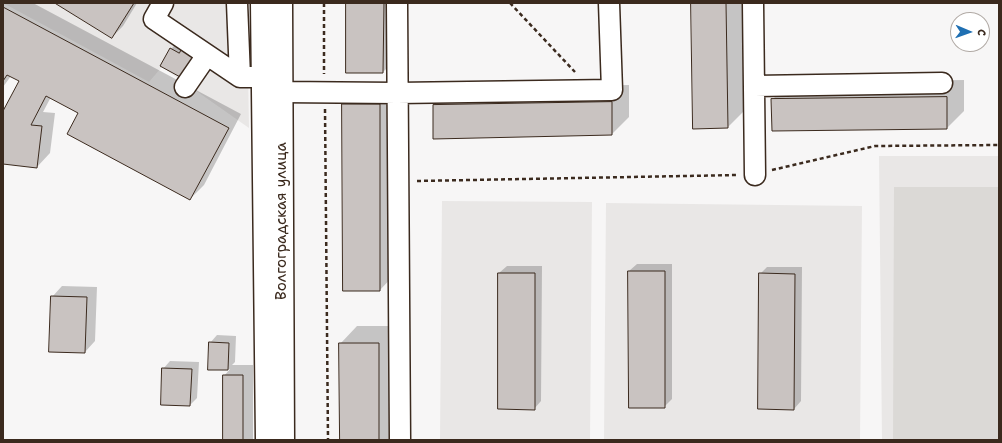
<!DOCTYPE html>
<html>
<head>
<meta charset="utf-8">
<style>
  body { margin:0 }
  #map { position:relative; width:1002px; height:443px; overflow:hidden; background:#f7f6f6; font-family:"Shantell Sans",sans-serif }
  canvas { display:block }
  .frame { position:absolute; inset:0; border:4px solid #3b2a1e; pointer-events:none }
  .north { position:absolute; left:950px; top:12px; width:40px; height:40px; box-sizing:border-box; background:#fff; border:1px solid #b1aaa5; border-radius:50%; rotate:92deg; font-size:11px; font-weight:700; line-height:16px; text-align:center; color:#3b2a1e }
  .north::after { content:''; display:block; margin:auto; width:14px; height:18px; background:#1f6fb2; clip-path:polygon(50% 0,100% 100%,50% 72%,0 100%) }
</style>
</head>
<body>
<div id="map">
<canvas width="1002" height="443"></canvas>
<div class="frame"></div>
<div class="north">С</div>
</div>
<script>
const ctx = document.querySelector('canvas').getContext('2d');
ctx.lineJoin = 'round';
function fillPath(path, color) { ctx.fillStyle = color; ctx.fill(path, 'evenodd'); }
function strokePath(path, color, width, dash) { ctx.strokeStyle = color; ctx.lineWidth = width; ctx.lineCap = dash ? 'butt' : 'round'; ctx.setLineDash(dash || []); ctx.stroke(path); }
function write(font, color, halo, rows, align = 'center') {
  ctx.font = font + ' "Shantell Sans",sans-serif'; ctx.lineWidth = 4; ctx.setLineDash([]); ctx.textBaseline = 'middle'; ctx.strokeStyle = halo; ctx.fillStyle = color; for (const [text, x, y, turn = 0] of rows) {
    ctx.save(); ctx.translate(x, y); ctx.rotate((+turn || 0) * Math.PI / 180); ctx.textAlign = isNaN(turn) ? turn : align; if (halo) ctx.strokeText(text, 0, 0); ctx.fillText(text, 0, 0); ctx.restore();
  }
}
const built = new Path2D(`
  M3,3H247L249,128L162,67L149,82Z
  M879,156H999V440H882Z
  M442,201L592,202L590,440H440Z
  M606,203L862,206L860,440H604Z`);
const green = new Path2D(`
  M894,187H999V440H893Z`);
const shadow = new Path2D(`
  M3,3H33L241,114L204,185L190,199L79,112L51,97L43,112L55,113L50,153L37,167L3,163V107L6,108L20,81L11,76L3,87Z
  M57,3H137L123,26L112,37Z
  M347,3H401L400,55L383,72H347Z
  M692,3H743L745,110L728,127Z
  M178,42L189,70L171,49Z
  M964,80V111L947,128L772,100L790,82Z
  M629,85V117L612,134L434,106L451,88Z
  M360,87H397V272L380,290H344L343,104Z
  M637,264H672V399L664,407L629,271Z
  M507,266H542L541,401L534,409L499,273Z
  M767,267H802L801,401L794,409L760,274Z
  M62,286L97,287L95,341L85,352L52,297Z
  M357,326H396V440H341L340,344Z
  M217,335L236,336L235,362L232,365H253V440H224V376L230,369H209L210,343Z
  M170,361L199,362L197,398L190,405L163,369Z`);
const building = new Path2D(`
  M55,3H134L112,38Z
  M346,3H384L383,73H346Z
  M691,3H726L728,128L693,129Z
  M3,7L229,128L190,200L67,134L78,113L46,96L31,125L42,126L37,168L3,164V111L19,81L7,75L3,81Z
  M185,43L198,50L182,78L160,66L170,48L179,53Z
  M947,97V129L772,131L771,99Z
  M612,102V135L433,139V105Z
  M342,104H380V291H343Z
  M628,271H665V408H629Z
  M498,273H535V410L498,409Z
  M759,273L795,274L794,410L758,409Z
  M51,296L87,297L85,353L49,352Z
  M209,342L229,343L228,370H208Z
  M339,343H379V440H340Z
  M162,368L192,369L190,406L161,405Z
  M223,375H243V440H223Z`);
const path = new Path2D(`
  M324,3V74
  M510,3L575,72
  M325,109L328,440
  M772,170L875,146L999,145
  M417,181L738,175`);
const minor = new Path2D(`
  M163,3L154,19L240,77H279
  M237,3L240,77
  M397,3L400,440
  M753,3L755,175
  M755,86L942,83
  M185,87L207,55
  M281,92L397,93L612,90L609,3`);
const major = new Path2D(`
  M262,3L267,440
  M281,3L283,440`);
const streetNames = [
  ["Волгоградская улица",282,221,-90]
];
fillPath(built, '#e9e7e6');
fillPath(green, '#dbd9d6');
fillPath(shadow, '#0003');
fillPath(building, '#c9c3c1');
strokePath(building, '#3b2a1e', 1);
strokePath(minor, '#3b2a1e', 23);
strokePath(major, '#3b2a1e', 25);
strokePath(path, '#3b2a1e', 2.5, [4, 3]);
strokePath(minor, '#fff', 20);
strokePath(major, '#fff', 22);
write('15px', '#3b2a1e', '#fff', streetNames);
</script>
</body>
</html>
